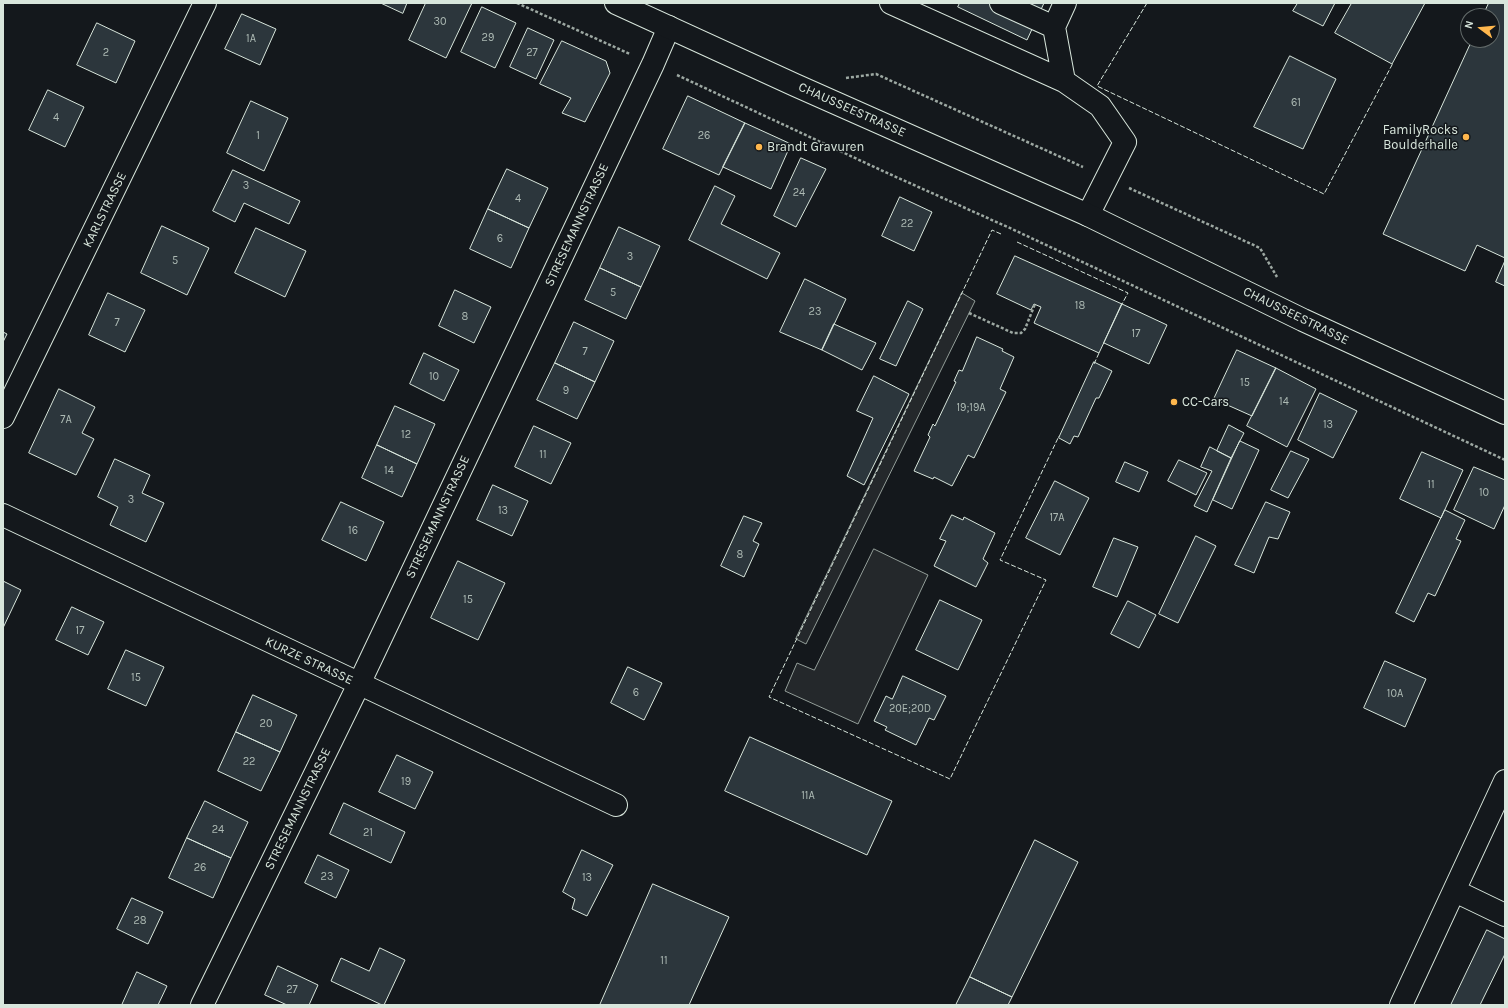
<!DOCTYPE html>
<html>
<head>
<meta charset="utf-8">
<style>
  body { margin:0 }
  #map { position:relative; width:1508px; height:1008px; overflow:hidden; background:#14181c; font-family:Karla,sans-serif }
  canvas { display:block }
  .frame { position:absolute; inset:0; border:4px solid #d8e6dc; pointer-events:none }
  .north { position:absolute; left:1460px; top:8px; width:40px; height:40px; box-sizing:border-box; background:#14181c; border:1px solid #626a69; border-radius:50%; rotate:286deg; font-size:11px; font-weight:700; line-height:16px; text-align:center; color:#d8e6dc }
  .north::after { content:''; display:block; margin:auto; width:14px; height:18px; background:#ffb74d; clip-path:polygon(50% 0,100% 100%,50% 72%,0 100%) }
</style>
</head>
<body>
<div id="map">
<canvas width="1508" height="1008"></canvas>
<div class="frame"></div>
<div class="north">N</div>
</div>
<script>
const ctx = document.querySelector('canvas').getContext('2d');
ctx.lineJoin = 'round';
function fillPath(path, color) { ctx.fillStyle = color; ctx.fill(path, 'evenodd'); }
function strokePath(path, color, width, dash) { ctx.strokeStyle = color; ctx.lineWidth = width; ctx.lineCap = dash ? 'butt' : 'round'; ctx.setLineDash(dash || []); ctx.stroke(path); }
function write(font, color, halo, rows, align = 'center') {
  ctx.font = font + ' Karla,sans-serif'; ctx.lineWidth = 3; ctx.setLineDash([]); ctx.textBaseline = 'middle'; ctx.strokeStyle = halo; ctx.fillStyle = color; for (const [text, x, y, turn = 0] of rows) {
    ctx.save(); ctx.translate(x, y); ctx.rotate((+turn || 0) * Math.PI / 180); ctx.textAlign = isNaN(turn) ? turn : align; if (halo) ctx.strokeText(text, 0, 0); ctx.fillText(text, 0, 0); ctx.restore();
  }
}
const parking = new Path2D(`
  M962,293L975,301L806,644L796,639Z
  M874,549L928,575L858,724L785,691L797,663L814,670Z`);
const building = new Path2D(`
  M381,3H407L403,13Z
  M426,3H472L446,58L409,40Z
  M960,3H1044L1027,40L958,7Z
  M1298,3H1335L1323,26L1293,11Z
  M1352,3H1425L1392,64L1335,33Z
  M1489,3H1505V258L1477,245L1465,271L1383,234L1472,40H1492V16H1483Z
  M482,7L516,23L495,68L461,52Z
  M242,14L276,29L260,65L225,49Z
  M97,23L135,41L116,83L77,65Z
  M528,28L554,40L536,79L510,67Z
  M562,41L606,61L610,73L585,122L562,113L571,98L540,84Z
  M1290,56L1336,79L1303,149L1254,127Z
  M48,90L84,107L65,147L29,130Z
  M688,96L745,123L719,175L663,149Z
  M251,101L288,118L264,171L227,153Z
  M745,123L791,144L771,189L723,167Z
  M801,158L826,169L796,227L774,216Z
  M507,169L548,188L529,228L488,209Z
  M233,170L300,201L289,224L244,203L235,222L213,211Z
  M715,186L735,196L721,224L780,253L767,279L689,240Z
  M900,197L932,212L914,251L882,236Z
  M488,209L529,228L511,268L470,249Z
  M162,226L209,248L187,295L141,273Z
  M619,227L660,246L641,287L600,268Z
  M256,228L306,251L285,297L235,273Z
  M1015,256L1122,304L1099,353L1034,323L1041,307L1034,304L1031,310L997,294Z
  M1505,261V286L1496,282Z
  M600,268L641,287L626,319L585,300Z
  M805,279L846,299L822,350L780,332Z
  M455,290L491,307L474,343L439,326Z
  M108,293L145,310L125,352L89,335Z
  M908,301L923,309L896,366L880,359Z
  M1122,304L1167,325L1149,364L1104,343Z
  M574,322L614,341L595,382L555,363Z
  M834,324L876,343L862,370L822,350Z
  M3,332L7,334L3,342Z
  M977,337L1003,349L1002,351L1014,357L1000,389L1006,392L974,458L968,455L952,486L934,477L933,479L914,471L930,437L928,435L933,424L935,426L956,382L954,381L959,370L962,371Z
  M1237,350L1276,368L1252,416L1214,399Z
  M424,353L459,370L444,401L410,384Z
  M1094,362L1112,371L1099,398H1096L1078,437L1074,436L1070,444L1059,438Z
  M555,363L595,382L577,419L537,400Z
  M1276,368L1316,389L1287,447L1247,426Z
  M874,376L909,394L864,485L847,476L873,418L857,411Z
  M59,389L95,407L82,433L94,439L76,475L29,453Z
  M1320,393L1357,411L1333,458L1298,440Z
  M395,406L435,424L417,464L377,445Z
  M1229,425L1244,433L1231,458L1217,451Z
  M534,426L571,443L551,484L515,467Z
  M1240,441L1259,450L1232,509L1213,500Z
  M377,445L417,464L402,497L362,478Z
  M1210,447L1231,458L1207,512L1194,506L1212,471L1201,467Z
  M1291,451L1309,459L1288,498L1271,490Z
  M1422,452L1463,470L1441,518L1400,499Z
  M115,459L150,475L142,493L164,503L146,542L110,525L118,507L98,497Z
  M1179,460L1207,473L1196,495L1168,481Z
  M1125,462L1148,472L1139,492L1116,482Z
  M1474,467L1505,480V505L1494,529L1454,510Z
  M1055,481L1089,498L1060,555L1026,538Z
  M493,485L528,501L512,536L477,520Z
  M341,502L384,522L366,561L322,540Z
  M1266,502L1290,512L1278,539L1269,537L1254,573L1235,565Z
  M1445,510L1465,520L1456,539L1461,541L1435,596L1428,593L1414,622L1396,613Z
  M952,515L963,520L964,517L995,533L983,559L988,563L976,587L934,566L946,541L940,539Z
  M744,516L762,523L753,541L759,544L744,577L721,566Z
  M1196,536L1216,546L1178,623L1159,614Z
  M1114,538L1138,547L1117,597L1093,587Z
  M458,561L505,583L478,640L431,618Z
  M3,581L21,590L3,628Z
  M940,600L982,620L958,670L916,650Z
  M1128,601L1156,615L1139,648L1111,634Z
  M72,607L104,622L88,655L56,640Z
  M126,650L164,667L146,706L108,689Z
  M1385,661L1426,679L1405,727L1364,708Z
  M628,667L662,683L644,720L611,703Z
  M903,676L946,696L934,720L929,718L916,745L885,730L887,727L874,721L886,696L892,699Z
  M253,695L297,715L280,752L236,732Z
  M236,732L280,752L261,791L218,771Z
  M750,737L892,801L867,855L725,791Z
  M397,755L433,772L415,809L379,792Z
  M205,801L248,822L231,858L187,838Z
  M344,803L405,832L391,863L330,834Z
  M187,838L231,858L213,898L169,878Z
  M1035,840L1078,862L1012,997L970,977Z
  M582,850L613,865L587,916L572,909L575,899L563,892Z
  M318,855L349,870L336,898L305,883Z
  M653,884L729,917L689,1005H600Z
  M132,898L163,912L148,944L117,929Z
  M1487,930L1505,939V954L1480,1005H1451Z
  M380,948L405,960L384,1005H382L331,981L341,958L369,971Z
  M278,966L318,985L309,1005H287L265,995Z
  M137,972L167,986L158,1005H122Z
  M970,977L1012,997L1008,1005H956Z`);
const path = new Path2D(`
  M517,3L630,54
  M677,75L885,172L1012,229L1505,460
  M846,78L876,74L1083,167
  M1129,188L1260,248L1277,277
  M969,313L1013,333H1021L1025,329L1035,304`);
const minor = new Path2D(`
  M891,3L1064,81L1100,106L1125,142L1088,215
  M1001,3L1054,27
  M1064,81L1054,27L1065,3
  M3,417L205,3
  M3,515L616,805
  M1455,891L1505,915
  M202,1005L359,684L653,64L669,27
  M1401,1005L1505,781`);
const major = new Path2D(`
  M616,3L795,85L1088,215L1303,320L1505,413`);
const fence = new Path2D(`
  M1147,3L1097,86L1324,194L1393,63
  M1001,234L992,230L769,697L950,779L1046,580L1000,560L1059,436
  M1017,242L1128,293L1122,304
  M1094,364L1099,353`);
const markers = [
  [1466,137,4,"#ffb74d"],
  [759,147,4,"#ffb74d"],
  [1174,402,4,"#ffb74d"]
];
const numberNames = [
  ["30",440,22],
  ["29",488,38],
  ["1A",251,39],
  ["2",106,53],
  ["27",532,53],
  ["61",1296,103],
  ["4",56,118],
  ["1",258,136],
  ["26",704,136],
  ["3",246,186],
  ["24",799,193],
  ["4",518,199],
  ["22",907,224],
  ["6",500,239],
  ["3",630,257],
  ["5",175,261],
  ["5",613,293],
  ["18",1080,306],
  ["23",815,312],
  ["8",465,317],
  ["7",117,323],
  ["17",1136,334],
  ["7",585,352],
  ["10",434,377],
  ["15",1245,383],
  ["9",566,391],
  ["14",1284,402],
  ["19;19A",971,408],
  ["7A",66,420],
  ["13",1328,425],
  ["12",406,435],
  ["11",543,455],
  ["14",389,471],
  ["11",1431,485],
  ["10",1484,493],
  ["3",131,500],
  ["13",503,511],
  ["17A",1057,518],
  ["16",353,531],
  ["8",740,555],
  ["15",468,600],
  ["17",80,631],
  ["15",136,678],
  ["6",636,693],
  ["10A",1395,694],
  ["20E;20D",910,709],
  ["20",266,724],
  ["22",249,762],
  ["19",406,782],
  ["11A",808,796],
  ["24",218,830],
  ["21",368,833],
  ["26",200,868],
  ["23",327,877],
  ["13",587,878],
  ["28",140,921],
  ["11",664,961],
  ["27",292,990]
];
const streetNames = [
  ["CHAUSSEESTRASSE",852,110,24],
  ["KARLSTRASSE",105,210,-64],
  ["STRESEMANNSTRASSE",577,225,-65],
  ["CHAUSSEESTRASSE",1296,316,26],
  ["STRESEMANNSTRASSE",438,517,-65],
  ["KURZE STRASSE",309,661,25],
  ["STRESEMANNSTRASSE",298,809,-64]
];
const poiNames = [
  ["FamilyRocks",1458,130,"right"],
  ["Boulderhalle",1458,145,"right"],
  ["Brandt Gravuren",767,147],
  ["CC-Cars",1182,402]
];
fillPath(parking, '#24282b');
strokePath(parking, '#939e99', 1);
fillPath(building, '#2c363c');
strokePath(building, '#d8e6dc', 1);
strokePath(minor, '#d8e6dc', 24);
strokePath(major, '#d8e6dc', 24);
strokePath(path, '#9da8a2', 2.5, [3, 2]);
strokePath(minor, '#14181c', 22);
strokePath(major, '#14181c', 22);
strokePath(fence, '#d8e6dc', 1, [5, 2]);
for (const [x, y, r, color] of markers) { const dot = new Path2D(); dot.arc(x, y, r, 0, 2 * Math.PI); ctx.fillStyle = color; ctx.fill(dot); strokePath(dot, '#14181c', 1.5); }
write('11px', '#adbab4', null, numberNames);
write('13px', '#d8e6dc', '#14181c', streetNames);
write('13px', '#d8e6dc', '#14181c', poiNames, 'left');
</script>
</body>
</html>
